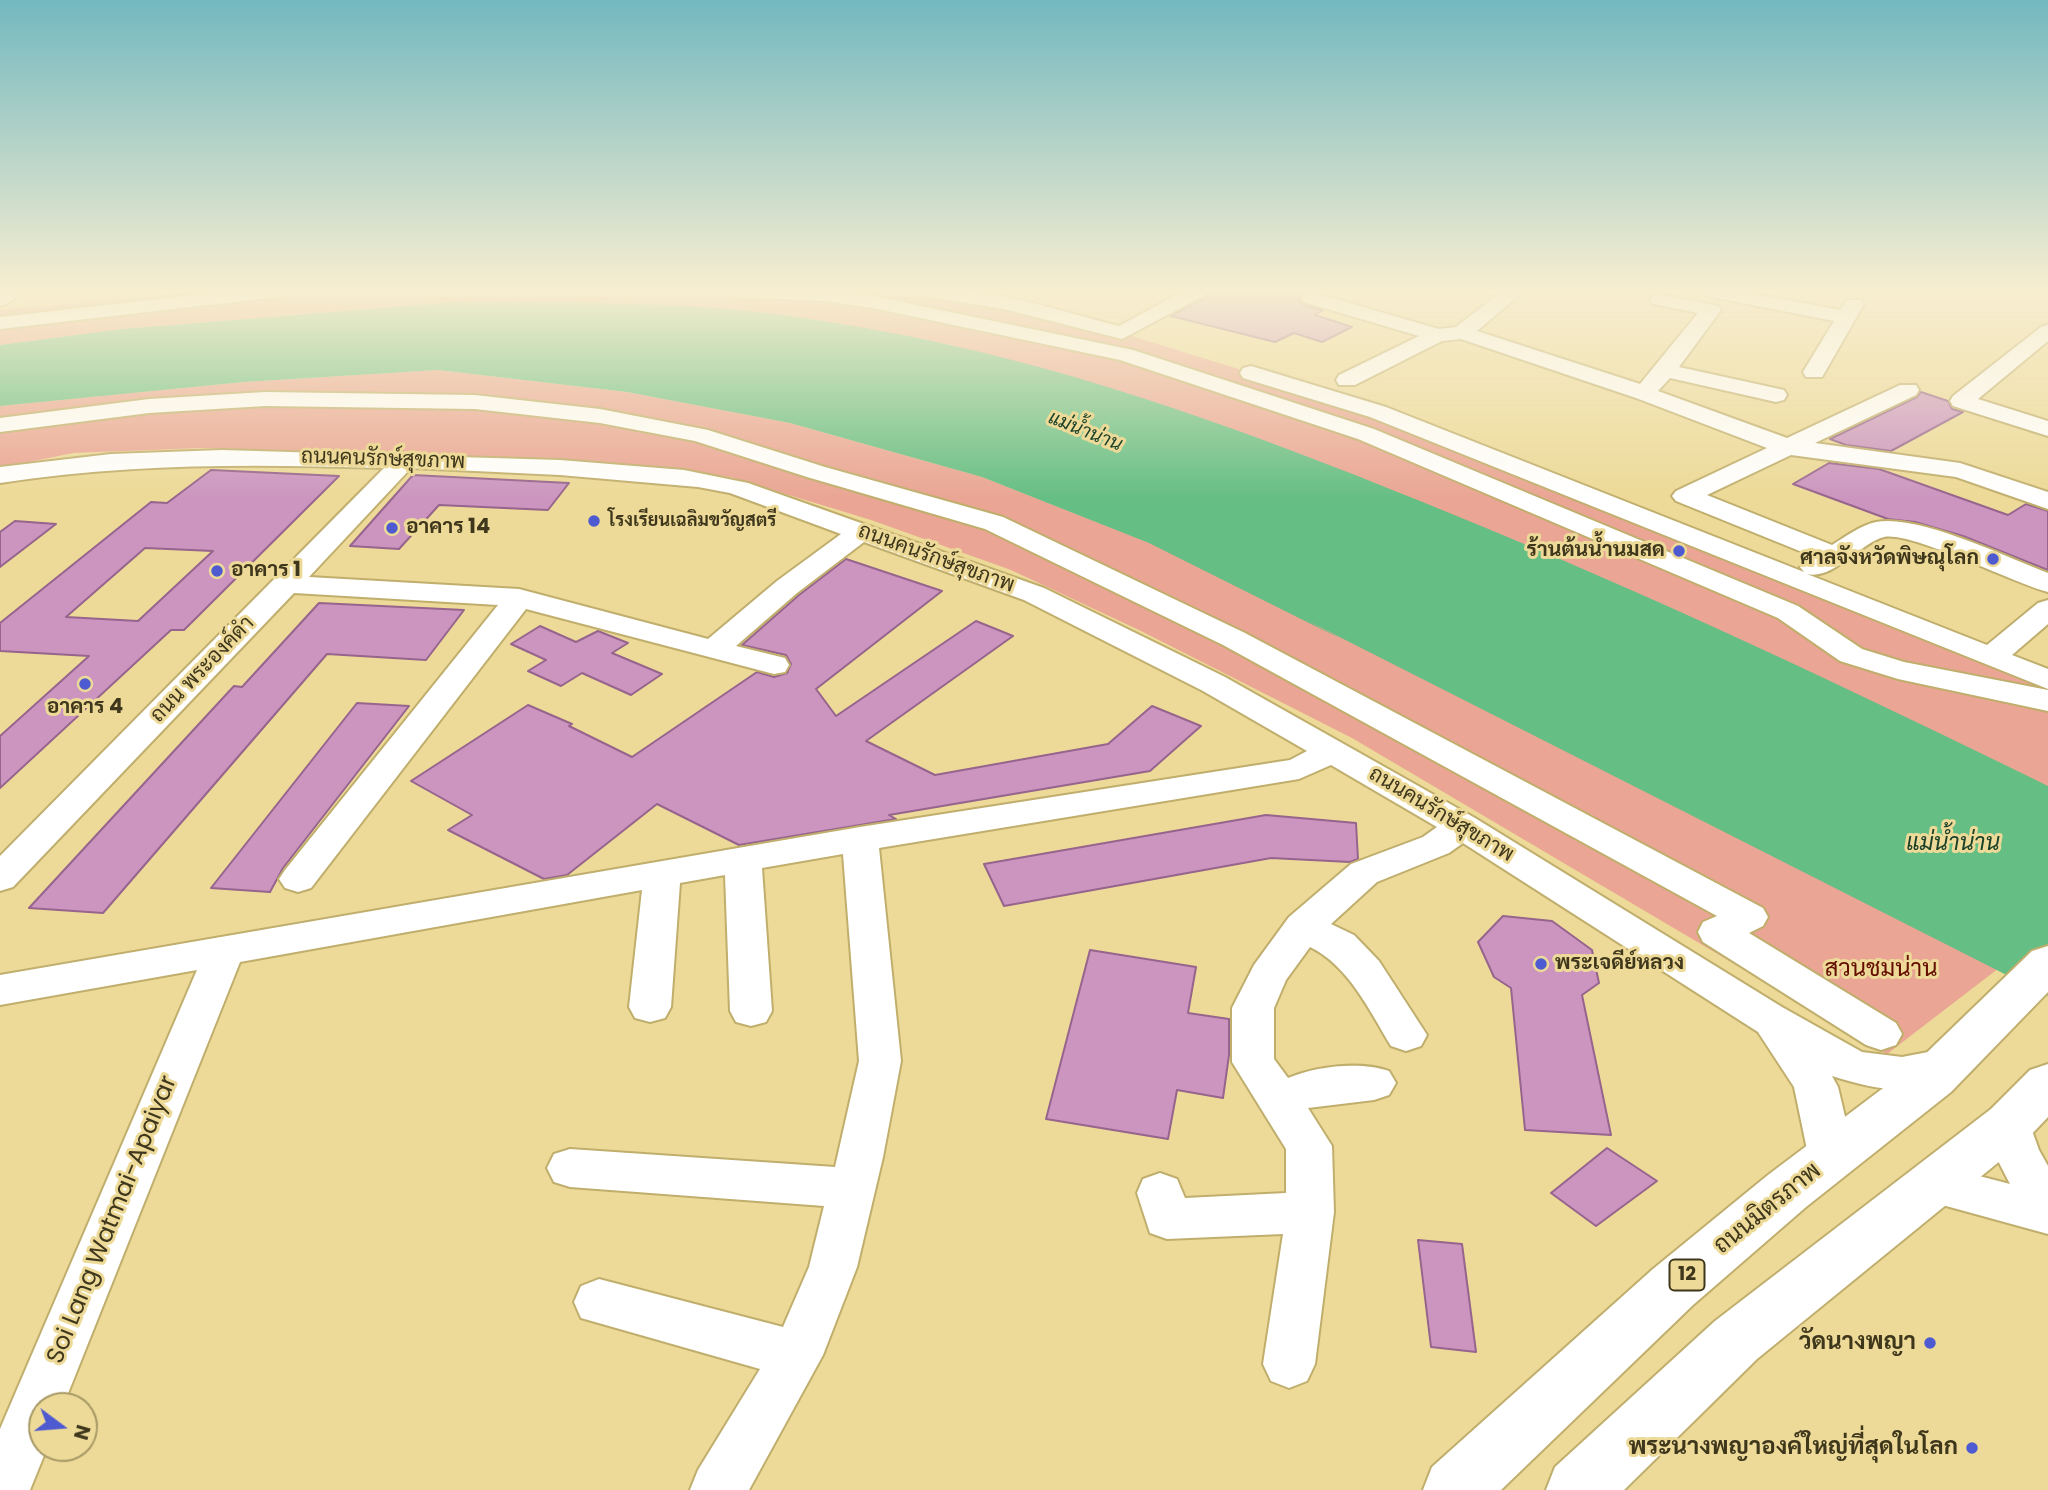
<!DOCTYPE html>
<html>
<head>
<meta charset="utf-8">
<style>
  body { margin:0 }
  #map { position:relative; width:2048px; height:1490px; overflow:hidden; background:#edda98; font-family:Poppins,sans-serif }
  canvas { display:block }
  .north { position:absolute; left:28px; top:1392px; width:70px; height:70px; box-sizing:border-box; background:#edda98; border:2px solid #a79966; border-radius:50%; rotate:106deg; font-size:19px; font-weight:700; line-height:28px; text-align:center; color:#3f371c }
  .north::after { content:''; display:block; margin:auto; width:24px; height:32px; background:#4e5ad0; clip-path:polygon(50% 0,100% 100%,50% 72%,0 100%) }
</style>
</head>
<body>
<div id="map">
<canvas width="2048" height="1490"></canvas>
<div class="north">N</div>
</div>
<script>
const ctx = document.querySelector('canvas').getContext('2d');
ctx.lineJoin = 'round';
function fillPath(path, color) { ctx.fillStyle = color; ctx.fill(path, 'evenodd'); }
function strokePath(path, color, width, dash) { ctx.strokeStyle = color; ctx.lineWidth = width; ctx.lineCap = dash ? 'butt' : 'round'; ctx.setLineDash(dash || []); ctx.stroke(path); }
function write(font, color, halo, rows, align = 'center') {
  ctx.font = font + ' Poppins,Sarabun,sans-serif'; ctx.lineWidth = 6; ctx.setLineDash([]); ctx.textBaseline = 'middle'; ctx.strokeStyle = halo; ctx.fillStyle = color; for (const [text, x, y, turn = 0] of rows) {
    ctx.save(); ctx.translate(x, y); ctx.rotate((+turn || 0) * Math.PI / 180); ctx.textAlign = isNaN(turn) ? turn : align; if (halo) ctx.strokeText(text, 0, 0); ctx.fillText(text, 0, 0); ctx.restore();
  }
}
const green = new Path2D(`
  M202,291H930L1015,305L1122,333L1378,412L2048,689V789L952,345L812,319L713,309L609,304L454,302L122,329L0,345V310Z
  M437,370L627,392L790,423L982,477L1178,554L2012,958L1887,1054L1352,738L1141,631L1011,570L871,520L730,477L497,460L201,448L73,453L0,468V406L244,382Z`);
const water = new Path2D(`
  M454,302C574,303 698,300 817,320C862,327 907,335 950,345C1118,382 1288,447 1447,512C1652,595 1850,689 2048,786V996L1304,619L1343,640L1149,543L982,477L790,423L627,392L438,370L244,382L0,406V345L122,329Z`);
const building = new Path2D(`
  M1211,291H1307L1302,292L1299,300L1303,305L1323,310L1315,315L1352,327L1322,342L1294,333L1275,342L1171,316L1206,297Z
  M1921,392L1948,401L1952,409L1963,412L1891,451L1846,445L1830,439L1917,397Z
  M1829,463L1879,469L2008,515L2026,504L2048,511V570L1963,536L1915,522L1888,519L1793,484Z
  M211,470L339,476L184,630H171L0,788V736L89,656L0,651V623L151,502L167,503ZM145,548L213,551L138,621L66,617Z
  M413,475L569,483L548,510L439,505L399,549L350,546Z
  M15,521L56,524L0,567V532Z
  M846,559L942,591L816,689L836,716L976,621L1013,636L866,741L935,775L1108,744L1152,706L1201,726L1150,771L889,815L896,819L739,845L657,804L567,875L544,879L448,830L472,815L411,781L528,705L572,724L569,726L632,757L757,672L774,677L787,673L791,664L786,655L742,645L799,595Z
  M319,603L464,610L426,660L327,654L103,913L29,908L234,686L242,687Z
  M540,626L576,642L598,631L628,643L612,653L662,674L631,695L582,673L561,686L528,671L546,660L511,644Z
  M357,703L409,706L283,868L270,892L211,888Z
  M1266,815L1356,823L1358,859L1350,862L1271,858L1004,906L984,864Z
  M1503,916L1552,921L1592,950L1599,983L1582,995L1611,1135L1525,1130L1511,988L1494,977L1478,942Z
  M1090,950L1196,967L1188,1013L1229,1019V1055L1223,1098L1177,1090L1168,1139L1046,1119Z
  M1607,1148L1657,1181L1596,1226L1551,1193Z
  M1418,1240L1462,1244L1476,1352L1431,1347Z`);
const minor = new Path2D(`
  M0,291H24L7,304L0,306Z
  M230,291H287L277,297L0,329V317Z
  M727,291H835L873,296L1133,350L1374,429L1798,606L1862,649L1904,662L2048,690V711L1898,679L1840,661L1778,618L1358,439L1120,360L873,308L825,301L737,297Z
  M920,291C987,285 1054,310 1119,326L1184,291H1208L1205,295L1122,339L1004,309L930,297Z
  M1502,291H1524L1477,331L1640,384L1698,313L1653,304L1650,300L1653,296L1660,294L1718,306L1721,310L1679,367L1784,390L1787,395L1784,400L1776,402L1670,378L1658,391L1787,438L1900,385H1916L1919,390L1916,395L1815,443L1960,463L2048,492V509L1956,477L1791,455L1707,495L1832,545C1845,537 1861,525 1876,522C1918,514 2006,557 2048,573V592C2013,583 1911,531 1884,537C1860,543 1834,580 1807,574L1987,645L2038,603L2048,600V624L2012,655L2048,669V689L1370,417L1243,378L1240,373L1243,368L1251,366L1386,407L1804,572L1800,567L1812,556L1676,501L1672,496L1676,491L1767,448L1636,398L1461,339L1442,341L1355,385H1339L1336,380L1339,375L1419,336L1304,302L1301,298L1304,294L1311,292L1439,329L1456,327Z
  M1703,291H1740L1840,310L1847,300H1861L1864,304L1825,372L1822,377H1806L1803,372L1834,321L1712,297L1705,295Z
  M2048,325V341L1978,399L2048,421V436L1953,406L1950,401L1953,396L2041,327Z
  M265,392L475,395L600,409L708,430L825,467L1003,517L1245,633L1763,908L1768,917L1763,926L1749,933L1896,1023L1902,1034L1896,1045L1881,1050L1866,1045L1703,942L1698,932L1703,922L1717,916L1223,645L985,529L807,477L695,441L600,423L475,409L265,406L149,413L0,432V418L149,399Z
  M222,450L560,460L684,470L748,483L1044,588L1225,677L1475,818L1782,1007L1862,1052L1902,1057L1944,1049L1959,1054L1965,1066L1959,1078C1908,1094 1882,1092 1832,1076L1838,1087L1855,1159L1848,1172L1832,1178L1816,1172L1809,1159L1794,1087L1758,1032L1463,843L1449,853L1377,882L1331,924L1354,935L1379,961L1427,1035L1421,1046L1406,1051L1391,1046C1369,1010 1349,966 1310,947L1286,980L1274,1008V1059L1288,1078C1316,1066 1360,1061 1389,1071L1396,1083L1389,1095L1374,1100L1308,1108L1332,1146L1334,1212L1315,1364L1307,1381L1289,1388L1271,1381L1263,1364L1283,1234L1167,1239L1150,1233L1137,1193L1143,1179L1160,1173L1177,1179L1185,1198L1286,1193V1149L1232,1062V1008L1254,965L1289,917L1351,864L1423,837L1437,827L1331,765L1299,779L879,848L901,1061L883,1157L857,1267L823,1355L749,1490H690L698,1470L760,1369L581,1318L574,1302L581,1286L599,1279L783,1327L809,1267L824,1206L570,1187L554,1182L547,1168L554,1154L570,1149L835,1167L859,1061L843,854L762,868L772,1011L766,1022L751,1026L736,1022L730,1011L725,875L680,883L671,1007L665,1018L650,1022L635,1018L629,1007L642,890L240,962L63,1406H42V1448H47L30,1490H0V1429L197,970L0,1005V975L860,827L1290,760L1307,751L1203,691L1024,600L864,542L797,593L736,646L785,658L789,665L785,672L774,674L526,609L311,888L298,892L285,888L279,879L285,870L498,605L294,593L13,887L0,891V856L384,468C255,464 128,463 0,483V467L111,454ZM411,468L560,475L698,487L730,493L841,534L777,581L708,639L519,589L309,577Z
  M2009,1106L2025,1111L2039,1150L2048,1166V1234L1917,1198L1910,1184L1917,1170L1933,1164L2010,1184L1994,1153L1987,1124L1993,1111Z`);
const major = new Path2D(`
  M2048,946V992L1951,1092L1806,1207L1693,1305L1501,1490H1423L1432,1467L1653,1269L1768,1175L1915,1064L2032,951Z
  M2048,1064V1117L2027,1139L1757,1359L1624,1490H1546L1555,1467L1715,1321L1991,1109L2030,1070Z`);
const markers = [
  [594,521,7,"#4e5ad0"],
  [392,528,7,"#4e5ad0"],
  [1679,551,7,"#4e5ad0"],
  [1993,559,7,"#4e5ad0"],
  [217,571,7,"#4e5ad0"],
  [85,684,7,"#4e5ad0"],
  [1541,964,7,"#4e5ad0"],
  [1930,1343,7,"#4e5ad0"],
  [1972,1448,7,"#4e5ad0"]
];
const farPoinames = [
  ["โรงเรียนเฉลิมขวัญสตรี",608,521]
];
const farWaternames = [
  ["แม่น้ำน่าน",1085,432,22]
];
const shields = [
  [1687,1275,35]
];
const shieldNames = [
  ["12",1687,1275]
];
const streetNames = [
  ["ถนนคนรักษ์สุขภาพ",383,460,2],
  ["ถนนคนรักษ์สุขภาพ",936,559,20],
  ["ถนน พระองค์ดำ",203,670,-46],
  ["ถนนคนรักษ์สุขภาพ",1441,815,31]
];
const poiNames = [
  ["อาคาร 14",406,528],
  ["ร้านต้นน้ำนมสด",1665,551,"right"],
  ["ศาลจังหวัดพิษณุโลก",1979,559,"right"],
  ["อาคาร 1",231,571],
  ["อาคาร 4",85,708,"center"],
  ["พระเจดีย์หลวง",1555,964]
];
const waterNames = [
  ["แม่น้ำน่าน",1953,844]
];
const nearParknames = [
  ["สวนชมน่าน",1881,970]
];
const nearStreetnames = [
  ["ถนนมิตรภาพ",1768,1209,-39],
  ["Soi Lang Watmai-Apaiyar",113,1220,-68]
];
const nearPoinames = [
  ["วัดนางพญา",1916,1343],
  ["พระนางพญาองค์ใหญ่ที่สุดในโลก",1958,1448]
];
fillPath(green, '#eaa594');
fillPath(water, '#65be84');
fillPath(building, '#cb95c0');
strokePath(building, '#96648c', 2);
strokePath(minor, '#c0ae6d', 4);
strokePath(major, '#c0ae6d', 4);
fillPath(minor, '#fff');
fillPath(major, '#fff');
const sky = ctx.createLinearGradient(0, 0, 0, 499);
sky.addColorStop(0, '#73b8c0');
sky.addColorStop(0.58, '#f7eed1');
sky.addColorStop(1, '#f7eed100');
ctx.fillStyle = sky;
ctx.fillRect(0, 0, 2048, 499);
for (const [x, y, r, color] of markers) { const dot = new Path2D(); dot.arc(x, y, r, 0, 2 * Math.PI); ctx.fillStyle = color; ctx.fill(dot); strokePath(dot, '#edda98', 2.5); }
write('bold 18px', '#3f371c', '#edda98', farPoinames, 'left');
write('italic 19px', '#1b4129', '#edda98', farWaternames);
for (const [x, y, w] of shields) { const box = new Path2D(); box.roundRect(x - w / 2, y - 15.5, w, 31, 5); ctx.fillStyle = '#edda98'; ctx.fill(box); strokePath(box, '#3f371c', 2); }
write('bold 19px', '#3f371c', null, shieldNames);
write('21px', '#3f371c', '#edda98', streetNames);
write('bold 21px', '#3f371c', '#edda98', poiNames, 'left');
write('italic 23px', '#1b4129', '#edda98', waterNames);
write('24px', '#640e00', '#edda98', nearParknames);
write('24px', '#3f371c', '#edda98', nearStreetnames);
write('bold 24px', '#3f371c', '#edda98', nearPoinames, 'right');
</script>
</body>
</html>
